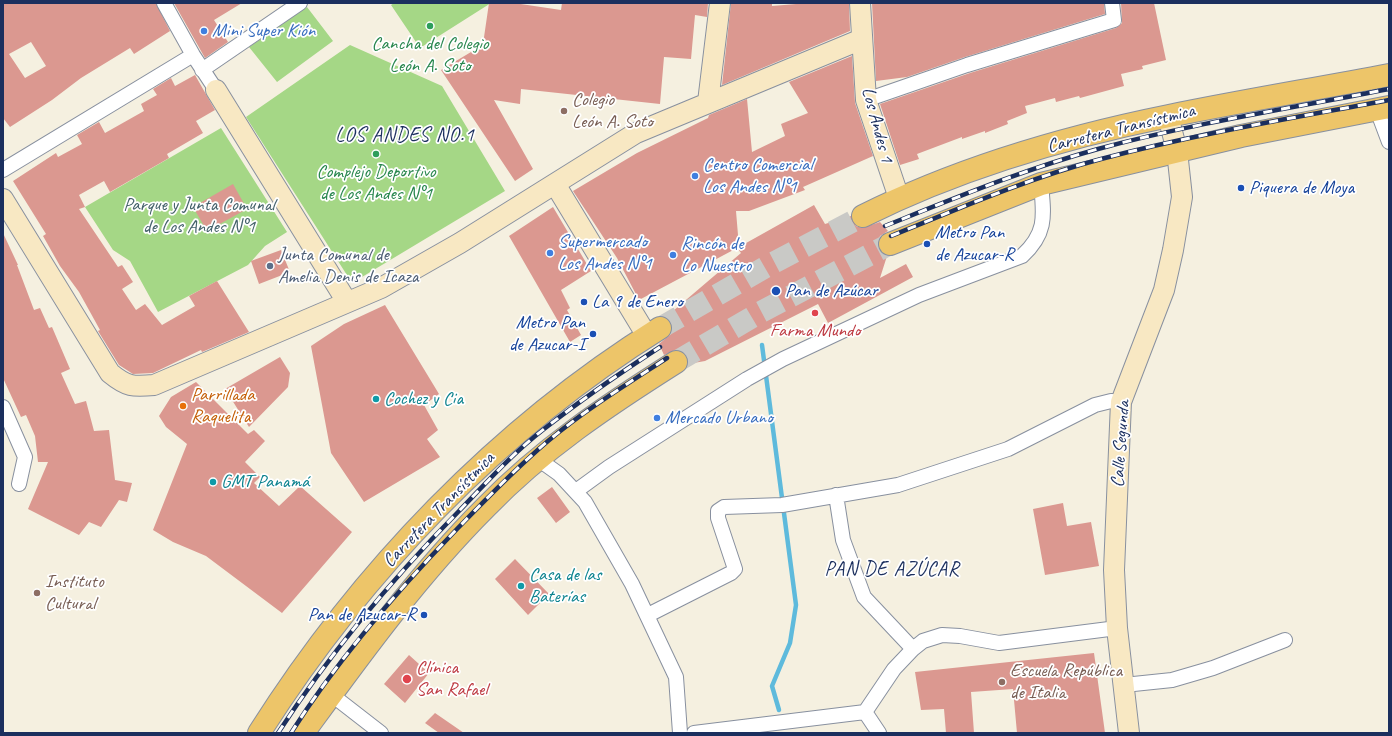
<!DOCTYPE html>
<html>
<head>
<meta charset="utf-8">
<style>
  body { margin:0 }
  #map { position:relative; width:1392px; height:736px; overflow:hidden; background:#f5f0e0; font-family:Caveat,sans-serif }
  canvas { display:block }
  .frame { position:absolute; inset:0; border:4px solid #1b2f5e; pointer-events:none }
</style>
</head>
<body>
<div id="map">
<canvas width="1392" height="736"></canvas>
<div class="frame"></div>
</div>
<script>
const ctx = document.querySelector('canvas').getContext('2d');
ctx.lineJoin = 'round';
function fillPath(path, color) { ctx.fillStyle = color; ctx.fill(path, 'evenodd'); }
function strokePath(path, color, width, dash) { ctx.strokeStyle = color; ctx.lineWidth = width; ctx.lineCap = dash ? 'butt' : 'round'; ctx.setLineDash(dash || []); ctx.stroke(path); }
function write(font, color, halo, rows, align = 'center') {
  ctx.font = font + ' Caveat,sans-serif'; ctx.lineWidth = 3.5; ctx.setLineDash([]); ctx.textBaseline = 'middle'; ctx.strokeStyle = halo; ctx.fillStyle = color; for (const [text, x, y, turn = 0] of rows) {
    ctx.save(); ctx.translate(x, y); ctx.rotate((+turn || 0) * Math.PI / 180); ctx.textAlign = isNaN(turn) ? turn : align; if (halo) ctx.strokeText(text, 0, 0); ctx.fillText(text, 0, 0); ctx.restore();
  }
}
const green = new Path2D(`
  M394,3H491L420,48L391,5Z
  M307,7L333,41L277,82L249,47Z
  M350,45L442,86L505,191L352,283L246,117Z
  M221,128L287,232L265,246L248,265L158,312L130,261L113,250L85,207Z`);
const stream = new Path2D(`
  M762,345L796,605L790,643L772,686L779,710`);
const building = new Path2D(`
  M3,3H156L170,31L134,54L130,48L81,78L52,100L10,127L3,118ZM31,42L46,66L25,78L9,54Z
  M174,3H242L214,20L228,42L205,58Z
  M489,3H514L561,10L562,3H708L707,17L695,15L691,59L664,57L660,104L521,89L520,104L494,100L533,169L515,181L441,70L471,52L472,42L483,44Z
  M731,3H772V6L808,3H849L850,31L722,85Z
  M872,3H1104L1105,14L965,57L907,77L876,81Z
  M1121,3H1154L1166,60L1142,66L1143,69L1121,74L1124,86L1080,98L1079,96L1056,102L1055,98L1025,106L1027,113L1007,121L1008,124L985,133V131L962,139V137L917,154L919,159L900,165L880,104L970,73L1116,28L1122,23Z
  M852,56L855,103L873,156L803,187L805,190L749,211H736L739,247L814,205L825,224L851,216L856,226L862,228L880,222L888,231L880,236L878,242L879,249L887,256L880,278L906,264L913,277L828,323L818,304L705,361L688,364L686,355L682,351L676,350L664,355L659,344L671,334L672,328L671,321L666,317L741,253L737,248L739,247L639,300L617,258L573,191L637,153L708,118L709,115L747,99L752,152L785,136L781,124L808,113L789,82Z
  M195,75L215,110L196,121L203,133L167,154L169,158L110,192L104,181L79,195L85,207L79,209L118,267L122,265L133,282L122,289L136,310L145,304L162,325L195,306L189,296L217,281L249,332L202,352L201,350L153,373L133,374L119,365L98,331L100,330L79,292L60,266L43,236L46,234L13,181L56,153L58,157L82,144L77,135L99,122L105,133L144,111L141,104L157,95L153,89L171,78L175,86Z
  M233,184L247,209L207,231L193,207Z
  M553,207L591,271L561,290L570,308L567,310L581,335L570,342L509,236Z
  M3,233L18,265H17L34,310L40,308L49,328L52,327L70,369L61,373L75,404L86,401L94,431L109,430L115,480L132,483L127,502L119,500L101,527L89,522L79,535L28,509L48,462H38L35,436L26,415L21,417L3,378Z
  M281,250L290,272L259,284L251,261Z
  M385,305L439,394L424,405L438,430L427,439L440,457L364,502L331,453L311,346L344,324Z
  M280,357L290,373L288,387L249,427L225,389Z
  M196,382L248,434L254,430L265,441L245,462L260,477L254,483L279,506L300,486L352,532L282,613L206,556L173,542L153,530L187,444L166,427L159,416L171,397Z
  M552,487L570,512L556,523L537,498Z
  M1063,503L1067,526L1091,522L1099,566L1045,575L1033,509Z
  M515,559L549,594L528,615L495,579Z
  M1094,653L1105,733H1017L1013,689L971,692L974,733H946L944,709L921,710L915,672Z
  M409,655L429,673L405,703L384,684Z
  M435,713L464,733H439L425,723Z`);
const primaryTunnel = new Path2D(`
  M660,328L771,264L863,216
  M676,362L761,312L890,244`);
const street = new Path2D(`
  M164,3L193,55L216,90
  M202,70L300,3
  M866,100L967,65L1114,20L1112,3
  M1377,110L1389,142
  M3,170L193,55
  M3,407L25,457L19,484
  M538,459L559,474L585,502L632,584L676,677L680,733
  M576,491L609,467L747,379L783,359L919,295L1022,256C1047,233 1044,216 1041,184
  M836,495L843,540L864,597L913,649
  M648,615L731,573L735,569L718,518V511L724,507L782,505L898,485L1008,449L1095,405L1111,401L1121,402
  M1124,685L1172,680L1213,668L1285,640
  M332,695L381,733
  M865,712L894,669L913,649L923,641L942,635L960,636L999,643L1117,628
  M865,712L879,733
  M694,733L865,712`);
const secondary = new Path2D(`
  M860,3L866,100L899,198
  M216,90L347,302
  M708,102L720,3
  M555,184L647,336
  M3,199L110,373C127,387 133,387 154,385L381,288L460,243L636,133L862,39
  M1129,733L1117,628L1114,570L1121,402L1164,290L1173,250L1182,197L1177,151L1168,116`);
const primary = new Path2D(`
  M863,216C959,168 1065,137 1169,116C1242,101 1316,89 1389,75
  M890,244L1041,184L1241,136L1389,107
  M259,733C361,572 498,429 660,328
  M303,733C360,655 417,576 486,507C542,449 608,405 676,362`);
const rail = new Path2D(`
  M885,226C955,198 1025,169 1098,149C1194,123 1292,108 1389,89
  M891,236C960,208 1029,178 1101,159C1196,134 1293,118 1389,100
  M278,733C330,653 392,579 459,511C486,483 513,453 544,429C581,400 620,373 660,347
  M291,733C338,659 396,592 457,529C486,499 516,468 548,441C585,410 627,384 667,358`);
const markers = [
  [430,26,4,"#2e9e5b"],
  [204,31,4,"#3f7fe0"],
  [564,111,4,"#8d6e63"],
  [376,154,4,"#2e9e5b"],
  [695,176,4,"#3f7fe0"],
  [1241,188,4,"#1a4fb4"],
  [927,244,4,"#1a4fb4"],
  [550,253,4,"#3f7fe0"],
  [673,255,4,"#3f7fe0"],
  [270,266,4,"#5c6f8a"],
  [776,291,5,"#1a4fb4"],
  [584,302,4,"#1a4fb4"],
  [815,313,4,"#e0444e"],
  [593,334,4,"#1a4fb4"],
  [376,399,4,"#0f9aa8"],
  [183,406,4,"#e8710a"],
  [657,418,4,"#3f7fe0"],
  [213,482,4,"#0f9aa8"],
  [521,586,4,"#0f9aa8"],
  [37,593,4,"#8d6e63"],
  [424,615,4,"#1a4fb4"],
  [407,679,5,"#e0444e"],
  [1002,682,4,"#8d6e63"]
];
const shopNames = [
  ["Mini Super Kión",212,31],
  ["Centro Comercial",703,165],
  ["Los Andes N°1",703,187],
  ["Supermercado",558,242],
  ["Los Andes N°1",558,264],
  ["Rincón de",681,244],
  ["Lo Nuestro",681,266],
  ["Mercado Urbano",665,418]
];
const leisureNames = [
  ["Cancha del Colegio",430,44],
  ["León A. Soto",430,66],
  ["Complejo Deportivo",376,172],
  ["de Los Andes N°1",376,194]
];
const educationNames = [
  ["Colegio",572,100],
  ["León A. Soto",572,122],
  ["Instituto",45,582],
  ["Cultural",45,604],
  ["Escuela República",1010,671],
  ["de Italia",1010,693]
];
const streetNames = [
  ["Los Andes 1",877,125,75],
  ["Carretera Transístmica",1121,129,-14],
  ["Calle Segunda",1121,444,-86],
  ["Carretera Transístmica",439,510,-46]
];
const transitNames = [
  ["Piquera de Moya",1249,188],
  ["Metro Pan",935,233],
  ["de Azucar-R",935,255],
  ["Pan de Azúcar",785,291],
  ["La 9 de Enero",592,302],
  ["Metro Pan",585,323,"right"],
  ["de Azucar-I",585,345,"right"],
  ["Pan de Azucar-R",416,615,"right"]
];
const parkNames = [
  ["Parque y Junta Comunal",199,205],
  ["de Los Andes N°1",199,227]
];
const serviceNames = [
  ["Junta Comunal de",278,255],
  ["Amelia Denis de Icaza",278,277]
];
const healthNames = [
  ["Farma Mundo",815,331],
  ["Clínica",416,668,"left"],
  ["San Rafael",416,690,"left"]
];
const foodNames = [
  ["Parrillada",191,395],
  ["Raquelita",191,417]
];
const cultureNames = [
  ["Cochez y Cia",384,399],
  ["GMT Panamá",221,482],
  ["Casa de las",529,575],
  ["Baterías",529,597]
];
const neighbourhoodNames = [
  ["LOS ANDES NO.1",405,136],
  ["PAN DE AZÚCAR",892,570]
];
fillPath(green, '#a5d786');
strokePath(stream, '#5ebadc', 4.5);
fillPath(building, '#db9890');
strokePath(primaryTunnel, '#c9c9c6', 22, [22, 11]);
strokePath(street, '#88909f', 16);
strokePath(secondary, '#88909f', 22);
strokePath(primary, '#88909f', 24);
strokePath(street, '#fff', 14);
strokePath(secondary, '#f8e8c3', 20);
strokePath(primary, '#edc569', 22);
strokePath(rail, '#1b2f5e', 4.5);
strokePath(rail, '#fff', 3, [9]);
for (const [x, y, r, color] of markers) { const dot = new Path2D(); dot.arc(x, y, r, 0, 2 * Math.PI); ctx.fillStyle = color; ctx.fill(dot); strokePath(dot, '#fff', 1.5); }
write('19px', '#366cbe', '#fff', shopNames, 'left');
write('19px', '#27864d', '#fff', leisureNames);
write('19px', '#785e54', '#fff', educationNames, 'left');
write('19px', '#1b2f5e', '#fff', streetNames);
write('19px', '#164399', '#fff', transitNames, 'left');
write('19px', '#44616a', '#fff', parkNames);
write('19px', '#4e5e75', '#fff', serviceNames, 'left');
write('19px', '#be3a42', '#fff', healthNames);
write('19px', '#c56008', '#fff', foodNames, 'left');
write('19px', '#0d838f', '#fff', cultureNames, 'left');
ctx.letterSpacing = '1px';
write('20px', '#1b2f5e', '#fff', neighbourhoodNames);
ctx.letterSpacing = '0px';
</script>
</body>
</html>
